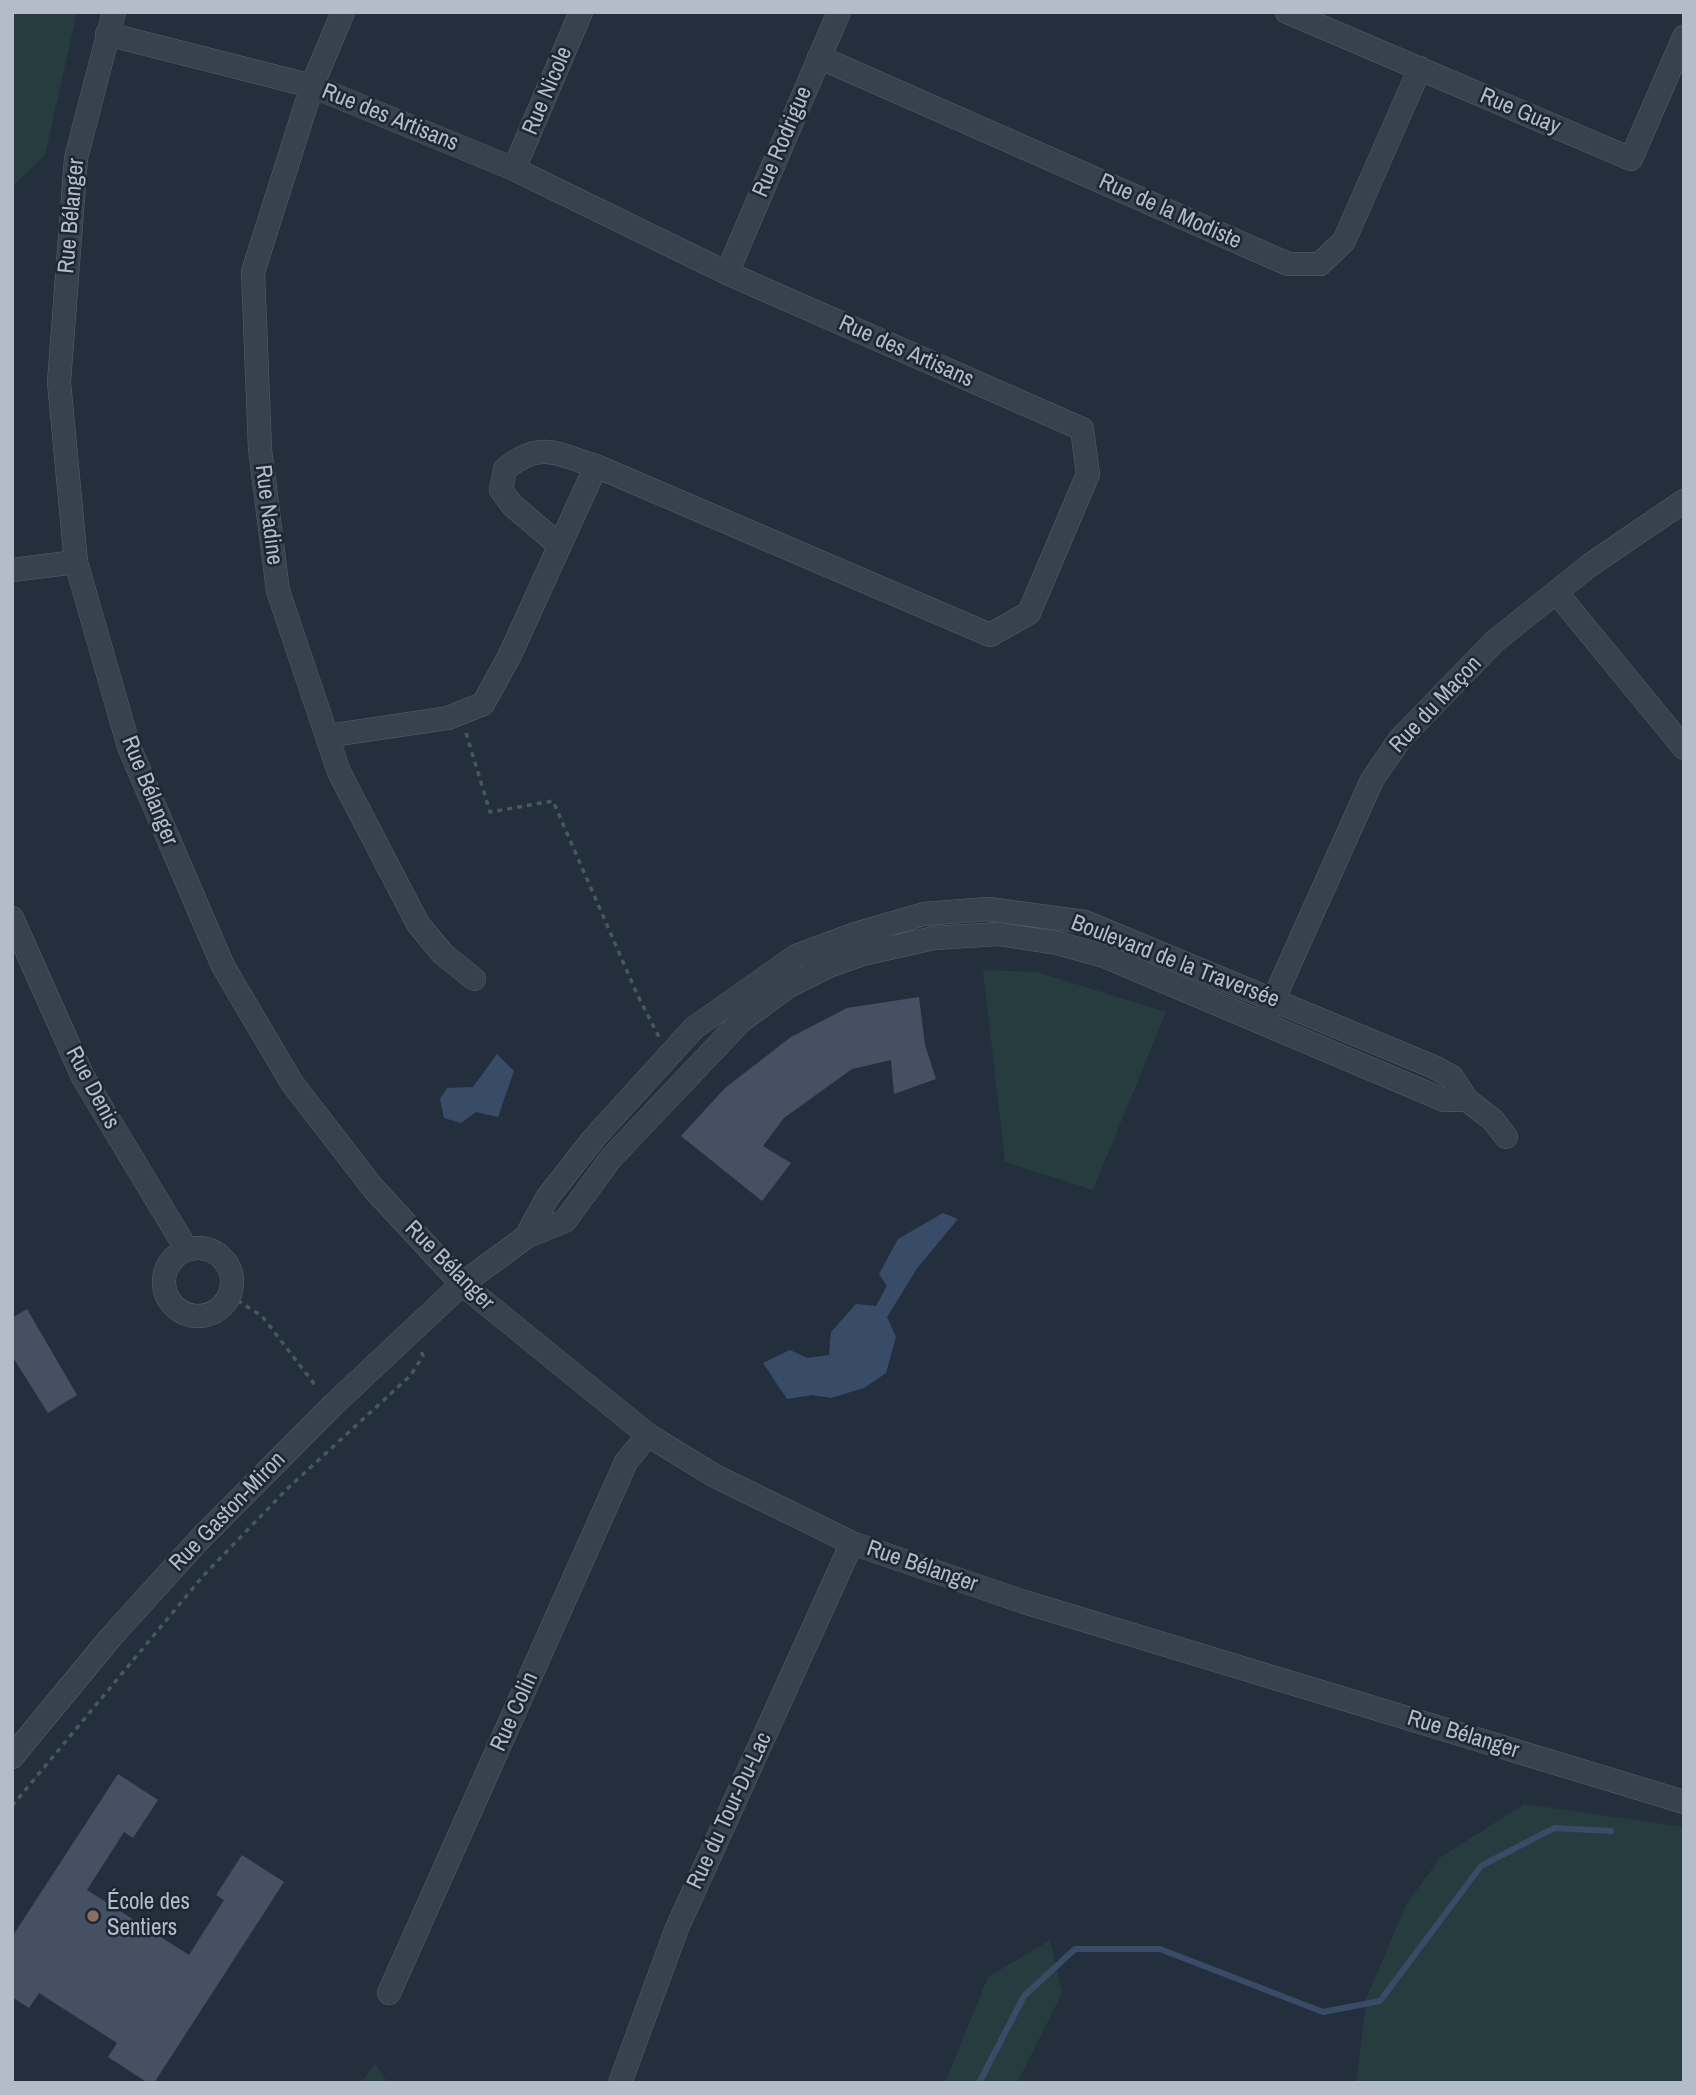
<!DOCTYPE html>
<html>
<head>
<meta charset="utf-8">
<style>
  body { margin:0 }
  #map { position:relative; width:1696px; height:2095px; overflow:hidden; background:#242f3e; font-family:"Archivo Narrow",sans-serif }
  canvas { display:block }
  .frame { position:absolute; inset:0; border:14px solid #b4bcc9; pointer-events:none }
</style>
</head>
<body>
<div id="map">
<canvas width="1696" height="2095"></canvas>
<div class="frame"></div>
</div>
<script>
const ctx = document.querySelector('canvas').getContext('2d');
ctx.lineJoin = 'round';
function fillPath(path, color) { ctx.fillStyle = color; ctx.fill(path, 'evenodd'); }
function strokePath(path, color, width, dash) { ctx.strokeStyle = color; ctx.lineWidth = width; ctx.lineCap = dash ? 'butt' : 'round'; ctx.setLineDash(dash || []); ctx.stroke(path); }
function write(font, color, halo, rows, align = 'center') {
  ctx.font = font + ' "Archivo Narrow",sans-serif'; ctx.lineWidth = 5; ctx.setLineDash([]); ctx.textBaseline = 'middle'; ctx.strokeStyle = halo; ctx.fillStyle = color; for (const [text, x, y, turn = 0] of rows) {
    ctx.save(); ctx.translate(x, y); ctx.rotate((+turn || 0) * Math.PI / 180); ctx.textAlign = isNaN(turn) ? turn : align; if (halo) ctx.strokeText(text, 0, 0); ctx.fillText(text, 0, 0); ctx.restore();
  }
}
const green = new Path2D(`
  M12,12H77L45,155L12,187Z
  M983,970L1037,972L1166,1012L1093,1190L1005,1162Z
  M1524,1804L1684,1827V2083H1356L1367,1997L1407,1903L1441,1857Z
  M1050,1940L1062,1993L1017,2083H945L988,1977Z
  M375,2064L388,2083H360Z`);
const water = new Path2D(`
  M497,1054L514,1071L498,1117L476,1112L461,1123L444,1118L440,1099L447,1088L473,1087Z
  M943,1213L958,1219L918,1267L887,1317L896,1337L886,1373L864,1388L831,1398L812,1395L787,1399L763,1363L790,1350L807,1358L829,1355L831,1332L856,1304L876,1306L887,1286L879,1274L898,1239Z`);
const stream = new Path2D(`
  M979,2083L1024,1996L1075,1949H1160L1323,2012L1380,2001L1481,1866L1554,1828L1611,1831`);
const building = new Path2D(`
  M919,997L925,1045L936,1079L894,1094L891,1060L852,1069L784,1118L763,1146L791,1163L762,1201L681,1136L725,1088L791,1037L847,1008Z
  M27,1309L77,1395L48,1413L12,1356V1318Z
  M118,1774L158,1800L133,1838L124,1832L87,1890L189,1955L224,1900L216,1895L242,1855L284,1882L154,2083H148L108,2057L117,2043L39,1993L29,2008L12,1997V1937Z`);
const path = new Path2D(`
  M466,733L490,812L553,801L637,994L659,1037
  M229,1295L262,1316L315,1385
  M12,1806L203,1576L287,1489L410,1376L423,1356L421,1350`);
const minor = new Path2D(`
  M114,12L76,158L59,382L76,562L129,747L223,966L292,1083L373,1188L462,1284L648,1435L715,1476L852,1543L1021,1601L1684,1802
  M343,12L312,86L253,272L260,449L278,591L339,772L418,924L443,954L474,979
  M1287,12L1631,159L1684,37
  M107,34L312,86L514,169L727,273L1082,429L1088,474L1029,613L990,635L596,466L509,657L483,704L448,718L327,736
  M819,57L1288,264H1320L1344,241L1420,68
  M514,169L581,12
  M727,273L839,12
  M558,544L512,505L501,490L505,469C541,440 556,454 596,466
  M12,570L76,562
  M1556,592L1684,748
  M12,918L83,1077L187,1250
  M1268,1012L1372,780L1400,739L1495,641L1590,565L1684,501
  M526,1237L547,1198L594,1138L694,1028L796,956L855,934L924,914L988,909L1085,922L1434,1067L1452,1077L1467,1100L1493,1120L1506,1137
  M164 1282a34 34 0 1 1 68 0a34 34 0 1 1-68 0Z
  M12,1757L111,1637L199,1540L332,1406L462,1284L526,1237L565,1221L611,1158L741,1021L787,987L829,966L863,954L934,938L998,934L1057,943L1104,956L1444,1100H1467
  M389,1993L626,1462L648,1435
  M620,2083L677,1928L852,1543`);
const markers = [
  [93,1916,7,"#8d6e63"]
];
const streetNames = [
  ["Rue Nicole",548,91,-67],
  ["Rue Guay",1520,112,23],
  ["Rue des Artisans",390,118,22],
  ["Rue Rodrigue",783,142,-67],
  ["Rue de la Modiste",1170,212,24],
  ["Rue Bélanger",72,216,-85],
  ["Rue des Artisans",906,352,24],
  ["Rue Nadine",268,515,83],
  ["Rue du Maçon",1436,705,-47],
  ["Rue Bélanger",149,791,68],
  ["Boulevard de la Traversée",1175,962,21],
  ["Rue Denis",92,1088,62],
  ["Rue Bélanger",449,1266,45],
  ["Rue Gaston-Miron",228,1512,-46],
  ["Rue Bélanger",922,1567,19],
  ["Rue Colin",515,1712,-66],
  ["Rue Bélanger",1463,1735,17],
  ["Rue du Tour-Du-Lac",730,1811,-65]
];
const poiNames = [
  ["École des",107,1903],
  ["Sentiers",107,1929]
];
fillPath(green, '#263c3f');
fillPath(water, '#394c67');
strokePath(stream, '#394c67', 6);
fillPath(building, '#455162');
strokePath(minor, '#565f6c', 24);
strokePath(path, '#44595c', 3.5, [5, 5]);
strokePath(minor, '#38414e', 23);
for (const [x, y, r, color] of markers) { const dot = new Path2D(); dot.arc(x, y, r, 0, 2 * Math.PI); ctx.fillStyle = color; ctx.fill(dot); strokePath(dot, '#1d2633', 2.5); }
write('23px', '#b4bcc9', '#1d2633', streetNames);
write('23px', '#b4bcc9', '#1d2633', poiNames, 'left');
</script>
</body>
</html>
